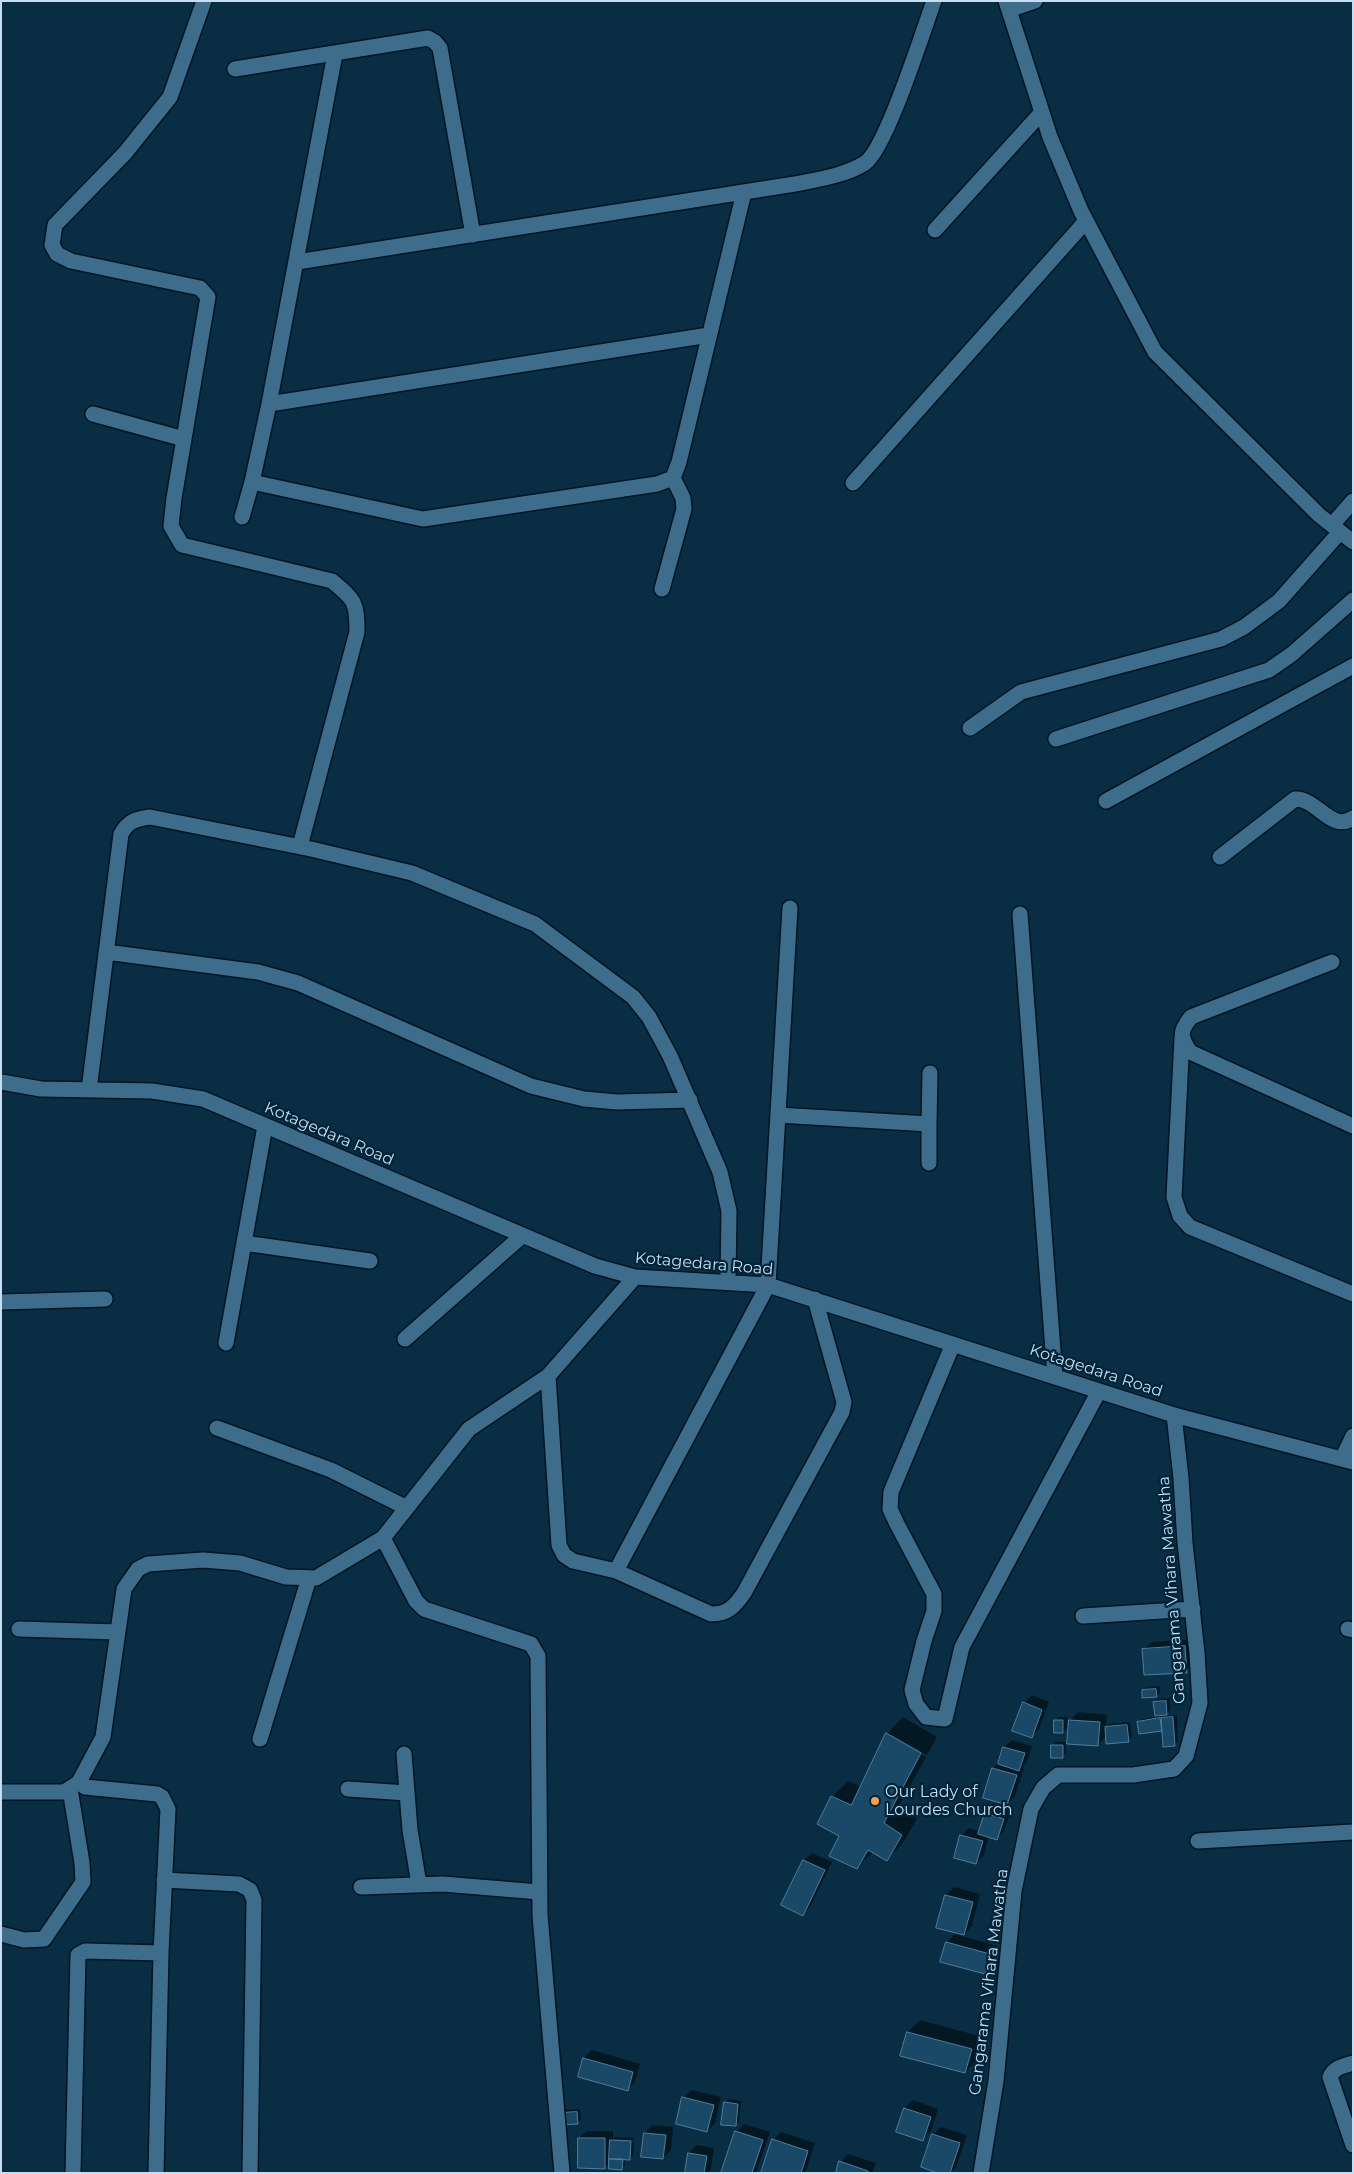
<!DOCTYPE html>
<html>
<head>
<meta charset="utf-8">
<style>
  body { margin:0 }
  #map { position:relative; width:1354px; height:2174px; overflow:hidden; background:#092e43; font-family:Montserrat,sans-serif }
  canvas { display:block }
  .frame { position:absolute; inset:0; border:2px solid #c6def0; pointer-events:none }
</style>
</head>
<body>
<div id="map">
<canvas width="1354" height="2174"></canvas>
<div class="frame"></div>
</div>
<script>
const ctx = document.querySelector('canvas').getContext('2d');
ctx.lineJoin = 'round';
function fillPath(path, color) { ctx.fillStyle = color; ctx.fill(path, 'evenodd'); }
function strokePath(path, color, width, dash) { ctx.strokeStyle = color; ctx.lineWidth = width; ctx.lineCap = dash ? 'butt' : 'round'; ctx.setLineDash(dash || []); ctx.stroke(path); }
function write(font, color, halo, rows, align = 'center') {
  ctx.font = font + ' Montserrat,sans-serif'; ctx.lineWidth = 4.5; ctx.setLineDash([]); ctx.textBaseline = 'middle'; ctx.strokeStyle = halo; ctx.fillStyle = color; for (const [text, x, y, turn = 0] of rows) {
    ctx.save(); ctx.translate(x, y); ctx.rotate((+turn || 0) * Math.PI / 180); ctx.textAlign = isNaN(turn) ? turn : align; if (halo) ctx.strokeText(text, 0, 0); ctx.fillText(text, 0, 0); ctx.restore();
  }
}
const shadow = new Path2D(`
  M1193,1639L1194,1663L1186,1671L1144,1649L1152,1642Z
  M1160,1686V1693L1156,1696L1143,1690L1147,1687Z
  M1032,1695L1049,1702L1039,1729L1032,1736L1024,1703Z
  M1170,1698V1710L1165,1716L1177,1715L1178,1741L1175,1745L1163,1729L1140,1732L1138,1722L1142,1719L1156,1717L1155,1702L1158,1699Z
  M1078,1712L1107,1715L1106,1728L1109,1724L1130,1722L1132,1737L1128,1741L1107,1736L1097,1745L1070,1720Z
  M903,1717L937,1737L927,1755L892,1735V1737L926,1757L899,1806L917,1819L903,1843L887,1859L873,1852L857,1868L840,1835L832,1797L848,1781L861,1787L887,1734Z
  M1059,1717H1067V1728L1063,1732L1055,1720Z
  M1012,1740L1032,1746L1027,1762L1022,1767H1024L1015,1796L1007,1804L993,1768L999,1762L1004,1747Z
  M1056,1742H1066V1753L1062,1757L1052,1746Z
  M994,1806L1011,1811L1004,1831L997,1838L989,1836L984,1855L976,1863L961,1836L969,1828L979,1831L986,1814Z
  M812,1853L832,1862L810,1907L803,1915L782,1905L804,1860Z
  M954,1887L980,1894L972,1926L964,1934L946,1895Z
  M955,1934L997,1946L992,1965L984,1973L942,1961L947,1942Z
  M920,2020L983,2037L977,2060L965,2072L908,2032Z
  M592,2050L640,2064L635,2082L627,2090L579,2076L584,2058Z
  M691,2090L721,2097L715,2123L707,2131L684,2098Z
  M729,2099L741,2101L739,2122L735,2125L725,2103Z
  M913,2100L938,2109L931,2131L923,2139L897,2131L905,2108Z
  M580,2109L581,2120L577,2123L562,2114L566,2110Z
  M744,2124L770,2132L756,2173H723L736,2132Z
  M653,2125L673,2127L671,2150L663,2158L645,2133Z
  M941,2127L967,2135L956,2167L950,2173H941L933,2135Z
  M587,2131H613V2141L634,2142L633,2155L630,2159L625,2158V2165L621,2169L610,2162L604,2168L579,2138Z
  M781,2132L815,2143L805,2173H762L773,2140Z
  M615,2137L634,2138V2140L613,2139Z
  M697,2145L714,2148L711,2169L708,2173H686L689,2153Z
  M848,2154L876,2163L872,2173H837L841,2162Z`);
const building = new Path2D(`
  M1185,1646L1187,1673L1144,1675L1142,1649Z
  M1156,1689L1157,1697L1142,1698V1690Z
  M1166,1701L1167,1715L1155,1716L1153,1702Z
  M1023,1702L1042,1710L1032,1738L1012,1731Z
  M1173,1717L1175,1746L1163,1747L1161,1718Z
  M1160,1718L1162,1731L1139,1734L1137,1722Z
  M1054,1720H1063V1733H1054Z
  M1069,1720L1100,1722L1098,1746L1067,1744Z
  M1127,1725L1129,1742L1106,1744L1105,1727Z
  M886,1733L921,1753L884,1823L902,1835L887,1861L868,1850L857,1869L829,1856L839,1836L817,1824L831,1796L851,1805Z
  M1051,1745H1063V1758H1051Z
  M1003,1747L1025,1753L1019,1771L998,1764Z
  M992,1768L1017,1775L1007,1805L983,1798Z
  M985,1813L1004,1819L997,1840L978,1834Z
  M960,1835L983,1841L976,1864L954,1858Z
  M803,1860L825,1870L803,1916L781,1905Z
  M945,1895L973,1902L964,1935L936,1928Z
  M946,1942L990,1954L985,1974L940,1962Z
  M907,2032L972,2049L965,2073L900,2056Z
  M583,2058L633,2072L628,2091L578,2077Z
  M682,2097L714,2105L707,2132L676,2124Z
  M724,2102L738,2104L736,2126L721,2125Z
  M904,2108L931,2117L923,2141L896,2132Z
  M577,2112L578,2124L561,2125V2113Z
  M735,2131L763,2140L752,2173H721Z
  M644,2133L666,2135L663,2159L641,2157Z
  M932,2134L960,2143L950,2173H937L921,2167Z
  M578,2138H605V2169L578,2168Z
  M772,2139L808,2151L801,2173H761Z
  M610,2140L631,2141L630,2160L609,2159Z
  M688,2153L707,2156L704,2173H685Z
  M609,2159H623L622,2170L609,2169Z
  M839,2161L868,2171V2173H836Z`);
const minor = new Path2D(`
  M204,1L170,97L125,153L55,225L52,245L57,254L71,261L200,288L208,297L174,498L171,526L182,545L332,581C355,600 357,602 357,632L300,846
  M1006,1L1050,137L1081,211L1155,352L1319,515L1353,542
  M1009,10L1035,1
  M235,69L428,38L435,42L440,48L473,235
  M935,230L1042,112
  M297,262L795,184C819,179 844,176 865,163C886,149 923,31 934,1
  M269,404L709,335
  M93,414L184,439
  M252,482L423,519L657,484L673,478L679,462L744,192
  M853,483L1086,221
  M242,517L252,482L269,404L335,54
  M1332,525L1353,501
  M662,589L684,509L683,498L673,478
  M970,728L1021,692L1221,639L1244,627L1279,601L1340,532
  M1056,739L1269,670L1292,654L1353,600
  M1106,801L1353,666
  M1220,857L1295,799C1317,798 1331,833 1353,818
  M1020,914L1055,1377
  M106,952L258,972L298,983L531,1086L584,1099L617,1102L690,1100
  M1332,962L1191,1017C1179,1032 1180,1036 1190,1052L1353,1126
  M1182,1038L1174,1197L1180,1216L1190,1227L1353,1294
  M1,1082L41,1089L152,1091L203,1099L595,1266L635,1277L768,1285L1174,1415L1353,1462
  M89,1090L121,834C128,821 136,819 150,817L311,849L412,873L535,924L633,997L649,1017L670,1056L720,1172L729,1211L728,1281
  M778,1115L929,1124L930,1073
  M929,1124V1163
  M244,1243L370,1261
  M1,1302L105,1299
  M405,1339L523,1235
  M226,1343L265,1126
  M953,1344L891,1492L890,1509L897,1524L934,1594V1611L924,1641L912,1690L916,1704L926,1717L945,1719L962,1647L1099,1391
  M548,1376L559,1545L564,1555L573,1561L616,1571L711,1614C728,1614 734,1607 744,1593L842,1412L844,1402L815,1299
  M217,1428L331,1470L407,1508
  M1342,1459L1353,1436
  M383,1538L416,1601L424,1609L531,1644L538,1656L540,1915L562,2173
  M616,1571L768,1285L790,908
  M1083,1616L1193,1609
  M19,1629L118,1632
  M1348,1629L1353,1630
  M260,1739L309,1578
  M404,1754L410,1830L419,1884
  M348,1789L407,1793
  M1,1792H64L78,1783
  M1198,1841L1353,1832
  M164,1880L239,1884L250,1890L254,1900L250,2173
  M361,1887L443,1884L539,1892
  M1,1934L24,1940L44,1939L83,1882L82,1863L70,1789
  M1353,2063C1344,2066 1334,2067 1330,2077L1353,2145
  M73,2173L78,1955L85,1951L161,1953
  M156,2173L161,1953L168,1809L162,1797L157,1794L85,1787L79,1782L103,1737L124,1589L138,1569L148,1564L203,1560L240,1563L286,1577L316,1578L383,1538L469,1429L548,1376L635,1277
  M981,2173L996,2081L1014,1891L1031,1809L1043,1788L1058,1775H1133L1174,1769L1186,1756L1200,1703L1197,1653L1185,1543L1181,1478L1174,1415`);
const markers = [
  [875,1801,5,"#fa9f4f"]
];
const streetNames = [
  ["Kotagedara Road",329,1134,23],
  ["Kotagedara Road",704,1264,5],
  ["Kotagedara Road",1096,1371,18],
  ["Gangarama Vihara Mawatha",1172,1590,-94],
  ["Gangarama Vihara Mawatha",989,1982,-83]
];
const poiNames = [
  ["Our Lady of",885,1792],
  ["Lourdes Church",885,1810]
];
fillPath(shadow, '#0007');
fillPath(building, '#194966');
strokePath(building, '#4f7e9d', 1);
strokePath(minor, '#001524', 18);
strokePath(minor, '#3e6d8b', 15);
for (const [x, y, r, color] of markers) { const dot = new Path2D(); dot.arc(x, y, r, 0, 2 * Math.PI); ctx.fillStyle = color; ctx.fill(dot); strokePath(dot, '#002439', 2); }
write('16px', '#c6def0', '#002439', streetNames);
write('16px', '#c6def0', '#002439', poiNames, 'left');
</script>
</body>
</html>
